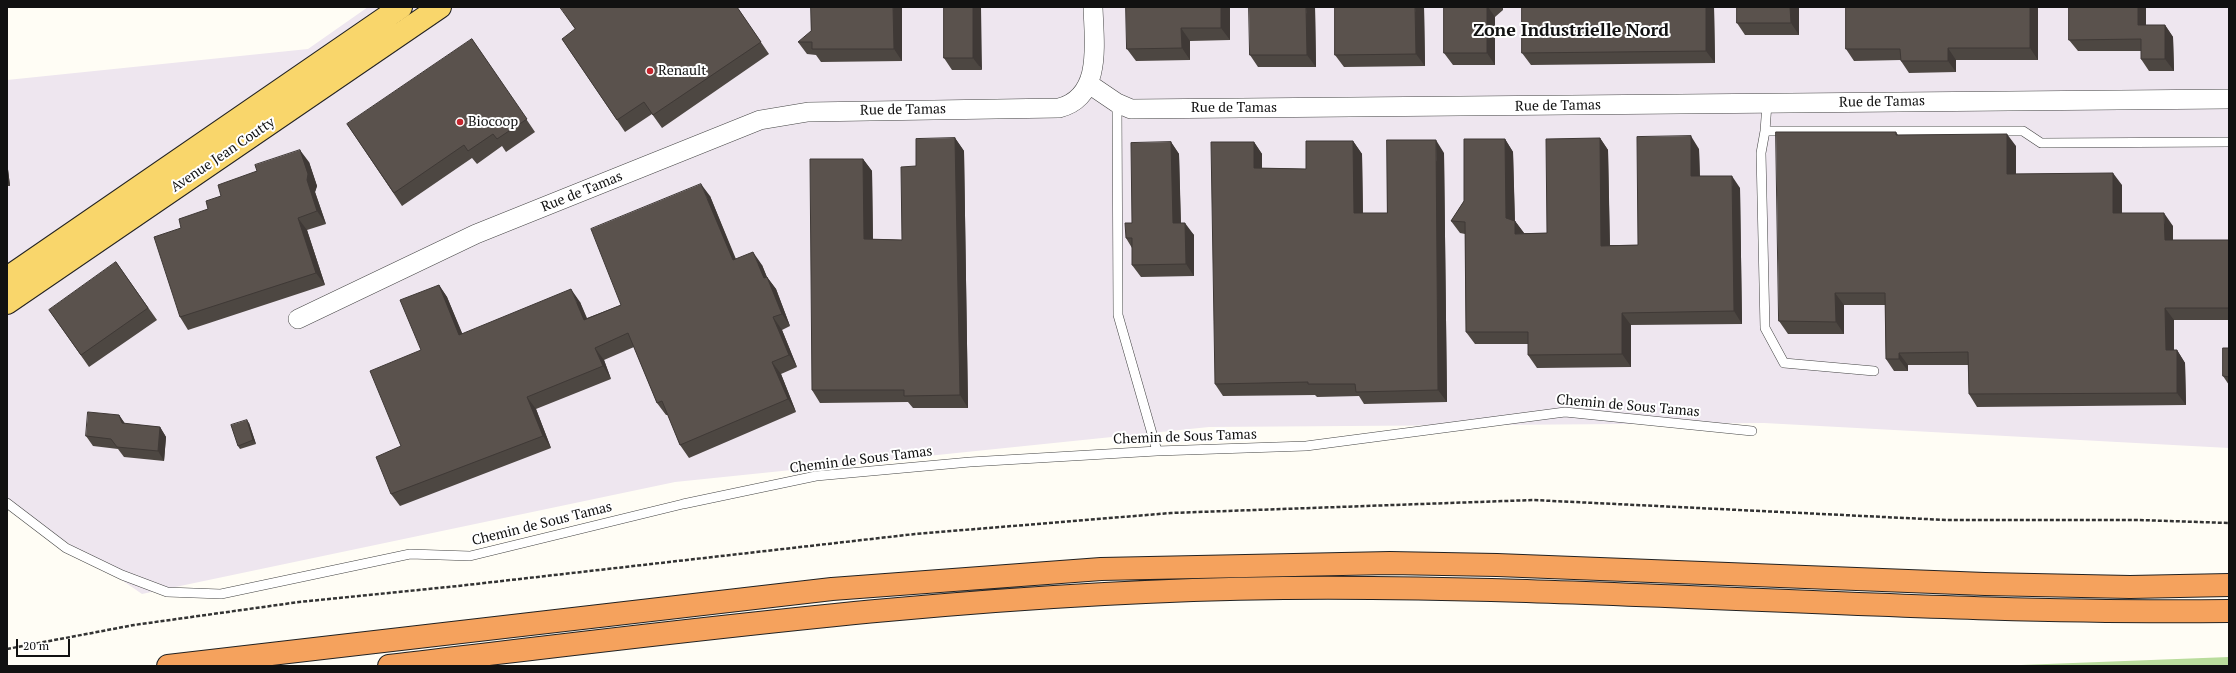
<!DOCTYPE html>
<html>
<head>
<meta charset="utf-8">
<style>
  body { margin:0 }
  #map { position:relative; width:2236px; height:673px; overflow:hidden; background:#fffdf5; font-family:"PT Serif",serif }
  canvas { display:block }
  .frame { position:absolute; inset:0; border:8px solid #111; pointer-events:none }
  .scale { position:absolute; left:16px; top:639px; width:54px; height:18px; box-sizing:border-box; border:2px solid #111; border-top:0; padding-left:5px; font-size:12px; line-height:14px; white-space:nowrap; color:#111; -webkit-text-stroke:3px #fff; paint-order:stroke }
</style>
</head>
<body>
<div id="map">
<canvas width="2236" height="673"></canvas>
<div class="frame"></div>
<div class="scale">20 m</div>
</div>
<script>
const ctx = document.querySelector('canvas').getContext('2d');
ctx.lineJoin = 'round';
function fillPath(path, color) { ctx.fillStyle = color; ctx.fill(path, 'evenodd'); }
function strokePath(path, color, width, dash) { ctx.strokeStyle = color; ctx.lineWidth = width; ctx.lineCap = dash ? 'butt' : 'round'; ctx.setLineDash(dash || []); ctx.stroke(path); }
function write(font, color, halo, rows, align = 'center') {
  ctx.font = font + ' "PT Serif",serif'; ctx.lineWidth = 4; ctx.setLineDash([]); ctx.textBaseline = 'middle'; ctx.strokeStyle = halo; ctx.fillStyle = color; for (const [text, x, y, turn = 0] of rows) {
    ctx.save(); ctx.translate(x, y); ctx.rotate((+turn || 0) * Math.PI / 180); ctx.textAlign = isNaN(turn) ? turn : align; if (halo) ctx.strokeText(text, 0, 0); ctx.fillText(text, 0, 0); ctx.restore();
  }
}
const industrial = new Path2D(`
  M368,7H2229V448L1764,423L1209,427L675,482L142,594L7,501V80L308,49Z`);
const forest = new Path2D(`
  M2229,657V666H1995Z`);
const path = new Path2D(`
  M7,649L134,625L299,602L458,586L915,534L1171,513L1533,500L1946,520H2139L2229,523`);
const lane = new Path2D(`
  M1117,103L1118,315L1157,451
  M1767,104L1765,131H2023L2041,143L2229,142
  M1765,131L1761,153L1765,328L1784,363L1874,371
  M7,503L66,548L122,575L167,592L221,594L410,554L470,556L683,504L816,476L970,462L1157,451L1306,446L1565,412L1752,431`);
const street = new Path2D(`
  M1089,84L1117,103L1131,109L2229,99
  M298,319L476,234L760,120L808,112L1059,108C1103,97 1094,42 1093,7`);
const primary = new Path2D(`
  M7,278L401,7
  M7,303L440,7`);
const highway = new Path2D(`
  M168,666L832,589L1101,569L1390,563L1497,565L1985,584L2130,587L2229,585
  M389,666C686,631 984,591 1284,588C1599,585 1914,615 2229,611`);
const wall = new Path2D(`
  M737,7L769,54L662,128L652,114L625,132L562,39Z
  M902,7V61L821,62L816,55L807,54L798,42Z
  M944,7L982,70H952L944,58Z
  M1126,7H1230V40L1190,41V60L1136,61L1127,49Z
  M1315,7L1316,67H1258L1250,55Z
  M1424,7L1425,66L1344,67L1335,55Z
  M1444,7H1503V10L1495,17V65H1453L1444,53Z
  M1714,7L1715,63L1531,65L1522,53Z
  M1737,7H1799V35H1745L1737,23Z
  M2038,7V60H1956V72L1909,73L1901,61V60L1854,61L1846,49Z
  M2069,7H2146V25H2165L2173,37L2174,71H2149L2141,59V51H2078L2069,40Z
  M472,39L535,132L506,152L502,146L477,164L472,158L402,206L347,124Z
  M1896,132L1898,135L2016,146V174L2122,185V213L2173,226V240H2229V320H2174V350H2177L2185,363L2186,405L1977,407L1969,394L1968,365H1908V371H1894L1886,359L1885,305H1844V334H1788L1779,321Z
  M955,138L964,151L968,408H913L908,402L820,403L812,390L863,159L872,171L873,239L902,240L916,166Z
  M1600,138L1608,150L1610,245H1638L1699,149L1700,176L1740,188L1742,324L1631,325V367L1537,368L1528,355V344H1475L1466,332L1465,234L1460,233L1451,221L1505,139L1513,152L1515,221L1524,233H1547Z
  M1353,141L1362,154L1363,213H1387L1444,153L1447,402L1364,404L1359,396L1317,397L1315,395L1223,396L1215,384L1254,142L1262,154V168L1306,169Z
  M1171,142L1179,154L1181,223L1194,235V276L1141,277L1132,265V248L1126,238L1132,223Z
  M7,161L10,186H7Z
  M309,162L317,186L315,192L326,224L307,230L325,285L188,330L180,317L181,228L208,209L221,196L257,171Z
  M710,196L736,259L762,265L767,277L776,289L790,326L782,330L797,367L781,374L796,412L689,458L680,445L668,415H666L657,403L634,347L604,360L611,379L536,409L551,448L400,506L391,494L421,350L439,285L447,297L462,334L580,302L587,318L621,305Z
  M116,262L157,320L89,367L49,310Z
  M2229,348V385L2223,376Z
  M119,415L125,424L160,427L166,437L164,461L124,457L118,449L93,446L86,436Z
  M249,423L256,444L240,449L238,446Z`);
const shadedWall = new Path2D(`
  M893,7H902V61L894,49Z
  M973,7H981L982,70L973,58Z
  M1221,7H1230V40L1221,28Z
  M1306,7H1315L1316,67L1307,55Z
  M1415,7H1424L1425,66L1416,54Z
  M1487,7H1488L1495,17V65L1487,53Z
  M1706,7H1714L1715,63L1706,51Z
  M1790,7H1799V35L1791,23Z
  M2030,7H2038V60L2030,48Z
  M2138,7H2146V37L2138,25Z
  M2165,25L2173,37L2174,71L2165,59Z
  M1181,28L1190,41V60L1182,48Z
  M1948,48L1956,60V72L1948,61Z
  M2007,134L2016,146V186L2007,174Z
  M1691,136L1699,149L1700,189L1691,176Z
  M955,138L964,151L968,408L960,395Z
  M1600,138L1608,150L1610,258L1601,246Z
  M1505,139L1513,152L1515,231L1506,218Z
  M1436,140L1444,153L1447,402L1438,390Z
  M1353,141L1362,154L1363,225L1354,213Z
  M1171,142L1179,154L1181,235L1173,223Z
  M1254,142L1262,154V181L1254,168Z
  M300,150L309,162L317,186L315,192L326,224L317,211L307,180Z
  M863,159L872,171L873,252L864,239Z
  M7,161L10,186L7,181Z
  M2113,173L2122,185V226L2113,213Z
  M1732,176L1740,188L1742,324L1734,311Z
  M701,184L710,196L741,273L733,260Z
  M2164,213L2173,226V253L2165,240Z
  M298,218L307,230L325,285L316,273Z
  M1515,221L1524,233L1515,234Z
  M1185,223L1194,235V276L1186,264Z
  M753,252L762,265L772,290L764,278Z
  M767,277L776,289L790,326L782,314Z
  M439,285L447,297L468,347L459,335Z
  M571,289L580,302L592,332L584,320Z
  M1835,293L1844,305V334L1836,322Z
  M2165,308L2174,320V363L2166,350Z
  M1622,313L1631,325V367L1622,354Z
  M773,317L782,330L797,367L789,355Z
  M595,348L604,360L611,379L603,366Z
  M2177,350L2185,363L2186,405L2177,393Z
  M1899,353L1908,365V371L1899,359Z
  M772,362L781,374L796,412L788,399Z
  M527,397L536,409L551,448L543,436Z
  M119,415L126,425L122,423Z
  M247,420L249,423L256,444L253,440Z
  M160,427L166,437L164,461L158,451Z`);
const building = new Path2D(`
  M560,7H737L761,42L653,115L644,102L617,120L562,39L575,29Z
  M811,7H893L894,49H812V42H798L811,31Z
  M944,7H973V58H944Z
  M1126,7H1221V28H1181L1182,48L1127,49Z
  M1249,7H1306L1307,55H1250Z
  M1335,7H1415L1416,54L1335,55Z
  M1444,7H1487V53H1444Z
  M1522,7H1706V51L1522,53Z
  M1737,7H1790L1791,23H1737Z
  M1846,7H2030V48H1948V61H1901L1900,49H1846Z
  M2069,7H2138V25H2165V59H2141V39L2069,40Z
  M472,39L527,119L497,139L493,134L468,151L464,145L394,193L347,124Z
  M1776,132H1896V135L2007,134V174L2113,173V213H2164L2165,240H2229V308H2165L2166,350H2177V393L1969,394L1968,352L1899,353V359H1886L1885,293H1835L1836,322L1779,321Z
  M1691,136V176H1732L1734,311L1622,313V354L1528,355V332H1466L1465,222L1451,221L1464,201V139H1505L1506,218L1515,221V234L1547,233L1546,139L1600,138L1601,246L1638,245L1637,137Z
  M955,138L960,395L904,396V390H812L810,159H863L864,239L902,240L901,167L916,166V139Z
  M1387,140H1436L1438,390L1356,392L1355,384H1308V382L1215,384L1211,142H1254V168L1306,169V141H1353L1354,213H1387Z
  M1171,142L1173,223H1185L1186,264L1132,265V238H1126L1125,223H1132L1131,143Z
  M300,150L308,174L307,180L317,211L298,218L316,273L180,317L154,237L181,228L179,219L208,209L206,201L221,196L218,185L257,171L255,165Z
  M701,184L733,260L753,252L764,278L767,277L782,314L773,317L789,355L772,362L788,399L680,445L662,401L657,403L628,333L595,348L603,366L527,397L543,436L391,494L376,457L401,446L370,371L421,350L400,300L439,285L459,335L571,289L584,320L621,305L591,229Z
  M116,262L148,308L81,355L49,310Z
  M2223,348H2229V377L2223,376Z
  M88,412L119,415L122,423L160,427L158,451L117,447L111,439L86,436Z
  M247,420L253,440L238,446L231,425Z`);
const markers = [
  [650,71,4,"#c4262e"],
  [460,122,4,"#c4262e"]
];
const poiNames = [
  ["Renault",658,71],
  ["Biocoop",468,122]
];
const streetNames = [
  ["Rue de Tamas",1882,102,-1],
  ["Rue de Tamas",1558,106,-1],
  ["Rue de Tamas",1234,108],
  ["Rue de Tamas",903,110,-1],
  ["Avenue Jean Coutty",223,155,-34],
  ["Rue de Tamas",582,192,-22],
  ["Chemin de Sous Tamas",1628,406,5],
  ["Chemin de Sous Tamas",1185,437,-2],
  ["Chemin de Sous Tamas",861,460,-7],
  ["Chemin de Sous Tamas",542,524,-14]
];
const districtNames = [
  ["Zone Industrielle Nord",1571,31]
];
fillPath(industrial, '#eee6ef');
fillPath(forest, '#b9dc9c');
strokePath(lane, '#444', 10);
strokePath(street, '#444', 20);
strokePath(primary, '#222', 24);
strokePath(highway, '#222', 24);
strokePath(path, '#333', 2.5, [4, 2]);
strokePath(lane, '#fff', 9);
strokePath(street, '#fff', 19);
strokePath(primary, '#f9d66b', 22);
strokePath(highway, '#f5a25d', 22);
fillPath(wall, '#4d4742');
fillPath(shadedWall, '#3f3936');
fillPath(building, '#5a524d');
strokePath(building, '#3f3936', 1);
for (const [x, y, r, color] of markers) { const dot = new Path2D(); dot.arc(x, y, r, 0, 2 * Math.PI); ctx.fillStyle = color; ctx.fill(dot); strokePath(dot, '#fff', 1.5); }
write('14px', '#111', '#fff', poiNames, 'left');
write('14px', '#111', '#fff', streetNames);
write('bold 18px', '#111', '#fff', districtNames);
</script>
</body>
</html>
